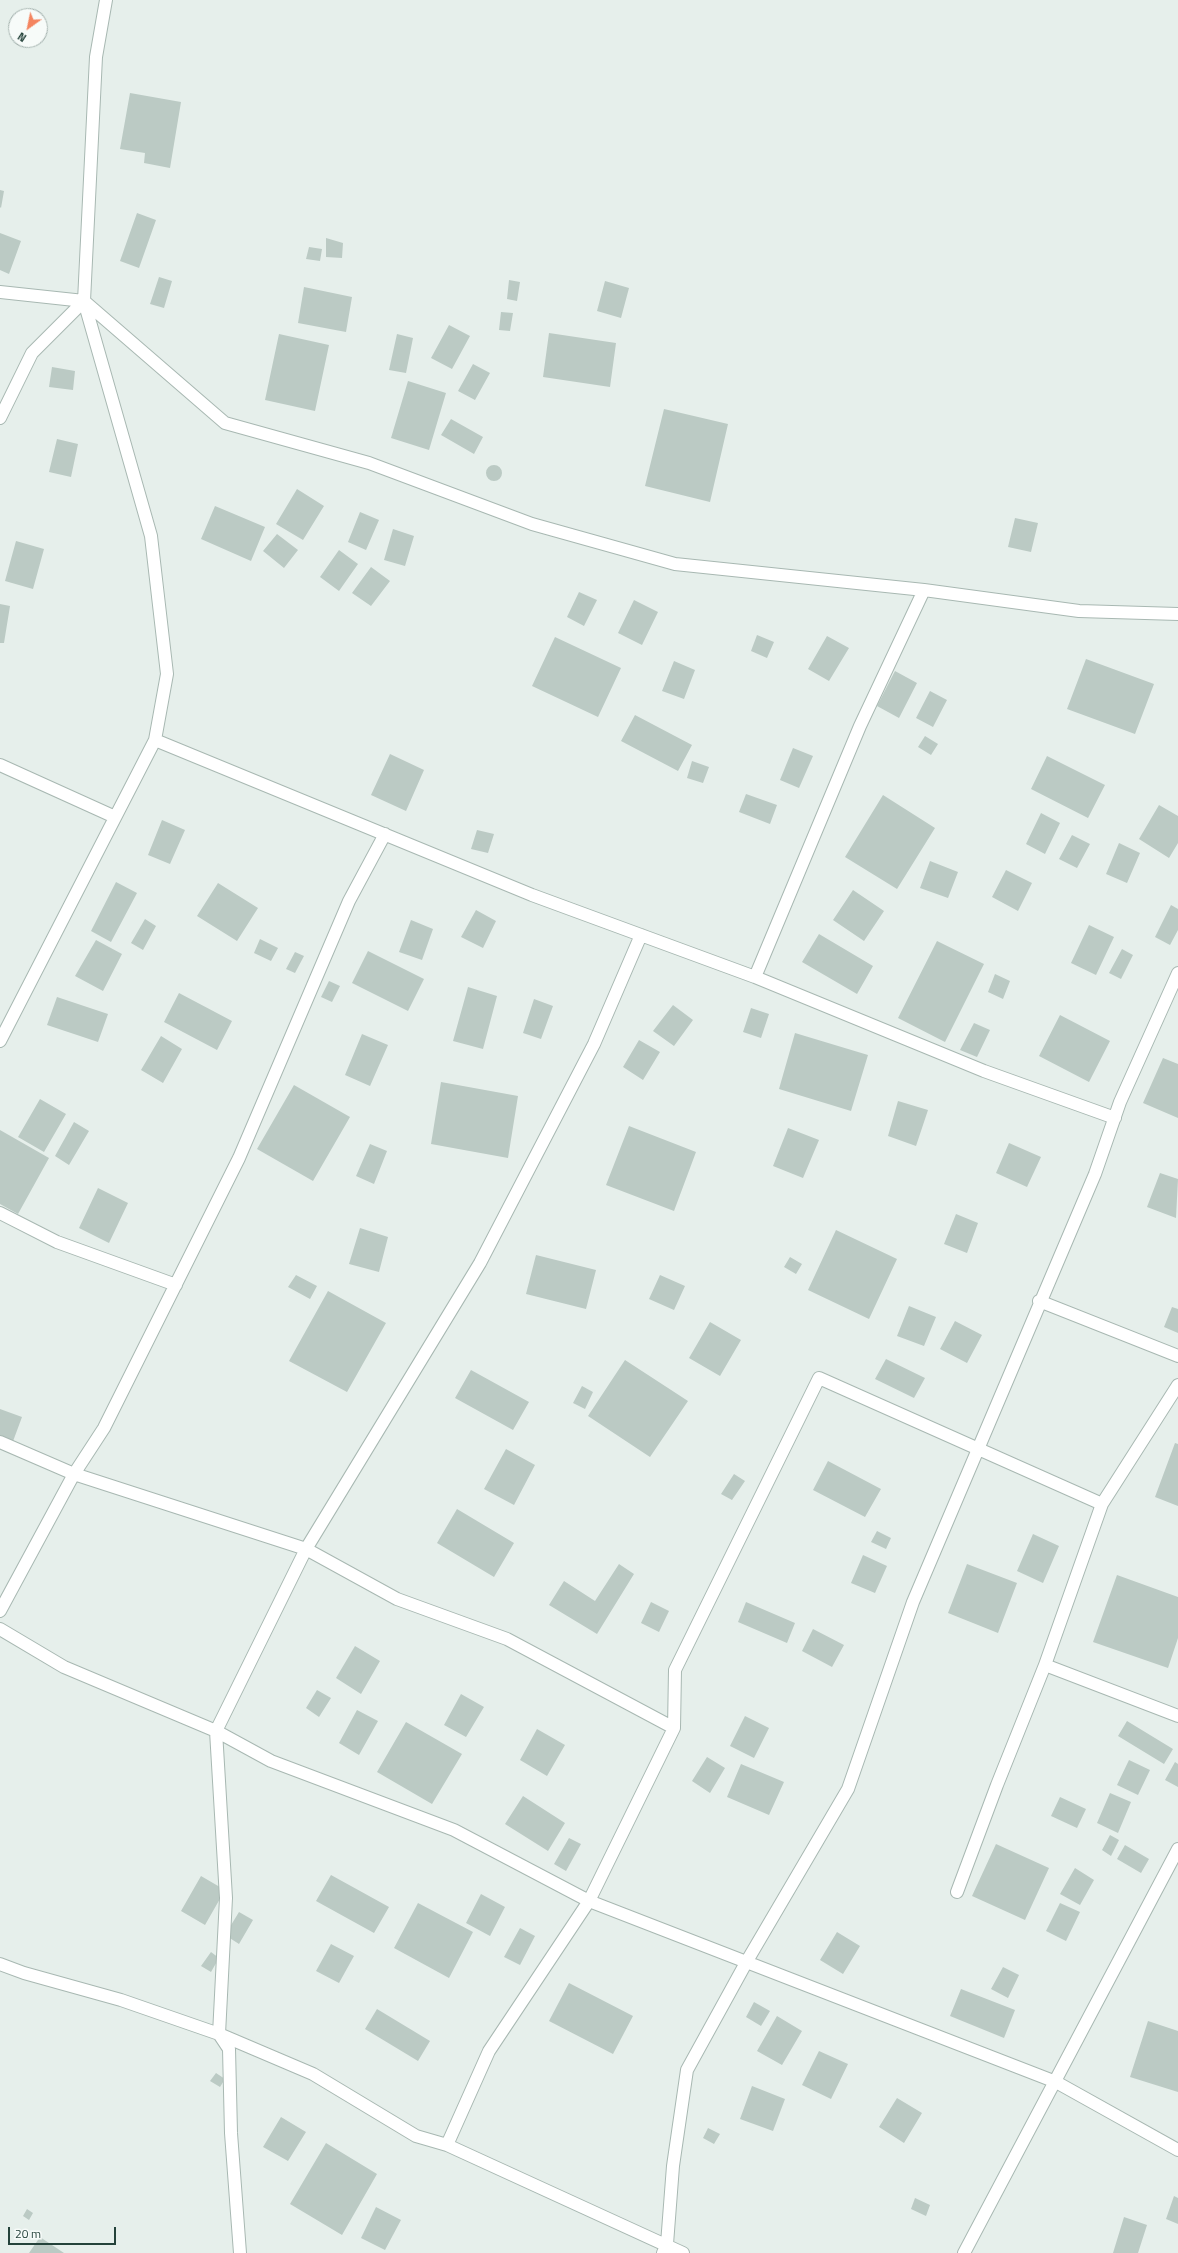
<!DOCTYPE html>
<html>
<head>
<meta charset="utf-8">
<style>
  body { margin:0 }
  #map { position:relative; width:1178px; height:2253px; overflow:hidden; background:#e6efeb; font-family:"Titillium Web",sans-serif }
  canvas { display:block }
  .north { position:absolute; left:8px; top:8px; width:40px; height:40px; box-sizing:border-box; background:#f7fbf9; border:1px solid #a3b1ad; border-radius:50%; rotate:213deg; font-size:11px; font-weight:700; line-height:16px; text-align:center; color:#24423a }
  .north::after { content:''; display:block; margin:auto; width:14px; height:18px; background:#f4845f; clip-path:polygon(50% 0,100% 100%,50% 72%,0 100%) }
  .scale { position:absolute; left:8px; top:2227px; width:108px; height:18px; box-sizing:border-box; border:2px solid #24423a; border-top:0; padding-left:5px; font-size:12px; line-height:14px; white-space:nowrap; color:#24423a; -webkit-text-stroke:3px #f7fbf9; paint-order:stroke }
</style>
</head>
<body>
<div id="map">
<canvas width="1178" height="2253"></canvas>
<div class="north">N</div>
<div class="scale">20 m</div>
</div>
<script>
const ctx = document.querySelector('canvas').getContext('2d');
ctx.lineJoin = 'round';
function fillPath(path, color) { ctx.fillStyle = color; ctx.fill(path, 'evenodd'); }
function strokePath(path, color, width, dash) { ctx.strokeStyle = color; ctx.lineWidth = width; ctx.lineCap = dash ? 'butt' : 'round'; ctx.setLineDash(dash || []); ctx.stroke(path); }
const building = new Path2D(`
  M130,93L181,102L170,168L144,163L145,153L120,149Z
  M0,190L4,191L1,208L0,207Z
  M137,213L156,220L139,268L120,261Z
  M0,233L21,241L9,274L0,270Z
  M326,238L343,243L342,258L326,257Z
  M309,247L322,249L320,261L306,259Z
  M159,277L172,281L164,308L150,304Z
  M509,280L520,282L517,301L507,299Z
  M605,281L629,288L621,318L597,311Z
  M304,287L352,297L346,332L298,323Z
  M501,312L513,313L510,331L499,330Z
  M449,325L470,336L452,369L431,358Z
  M549,333L616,343L610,387L543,377Z
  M279,334L329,345L315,411L265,400Z
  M397,334L413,338L406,373L389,370Z
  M473,364L490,373L475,400L458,391Z
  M52,367L75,371L73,390L49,387Z
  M408,381L446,393L429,450L391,438Z
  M664,409L728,424L710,502L645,486Z
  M451,419L483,437L474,454L441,435Z
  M57,439L78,444L71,477L49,472Z
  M486 473a8 8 0 1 1 16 0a8 8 0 1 1-16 0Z
  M297,489L324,506L303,540L276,524Z
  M215,506L265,527L251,561L201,539Z
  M360,512L379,520L366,550L348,542Z
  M1015,518L1038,523L1031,552L1008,547Z
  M393,529L414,536L405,566L384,560Z
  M277,534L298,550L284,568L263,551Z
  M16,541L44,549L33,589L5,581Z
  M339,550L358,564L339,591L320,577Z
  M371,567L390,581L371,606L352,593Z
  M579,592L597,600L584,626L567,617Z
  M634,600L658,612L642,645L618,633Z
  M0,604L10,606L4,643H0Z
  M757,635L774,642L767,658L751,651Z
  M827,636L849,648L829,681L808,669Z
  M555,637L621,668L598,717L532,686Z
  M1086,659L1154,684L1135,734L1067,709Z
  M674,661L695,670L684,699L662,691Z
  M895,671L917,683L899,718L877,706Z
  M930,691L947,700L933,727L916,718Z
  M635,715L692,745L678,771L621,741Z
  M925,736L938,744L931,755L918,747Z
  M793,748L813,756L799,788L780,780Z
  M390,754L424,770L406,811L371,795Z
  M1047,756L1105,785L1088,818L1031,789Z
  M692,761L709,767L703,783L687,778Z
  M746,794L777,805L770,824L739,812Z
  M883,795L935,828L897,889L845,857Z
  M1159,805L1178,816V843L1169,858L1139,839Z
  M1041,813L1060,823L1045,854L1026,844Z
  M162,820L185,830L170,864L148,855Z
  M477,830L494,834L488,853L471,849Z
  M1072,835L1090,844L1077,868L1059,859Z
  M1119,843L1140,853L1127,883L1106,874Z
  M930,861L958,872L948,898L920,888Z
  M1006,870L1032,883L1018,911L992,897Z
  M116,882L137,893L111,942L91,931Z
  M218,883L258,908L237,941L197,916Z
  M853,890L884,911L864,941L833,920Z
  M1171,905L1178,909V930L1170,945L1155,937Z
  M476,910L496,921L483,948L461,937Z
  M145,919L156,926L143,950L131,943Z
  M411,920L433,929L422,960L399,952Z
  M1089,925L1114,937L1096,975L1071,963Z
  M819,934L873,966L857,994L802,962Z
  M260,939L278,948L271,961L254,953Z
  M96,940L122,954L103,991L75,976Z
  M937,941L984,964L945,1042L898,1018Z
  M1122,949L1133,955L1121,979L1109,973Z
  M368,951L424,979L408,1011L352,983Z
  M295,952L304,956L295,973L286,969Z
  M995,974L1010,981L1003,999L988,992Z
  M329,981L340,986L332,1002L321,997Z
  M468,987L497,996L483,1049L453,1041Z
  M179,993L232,1021L217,1050L164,1022Z
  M57,997L108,1014L98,1042L47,1025Z
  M534,999L553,1006L541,1039L523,1033Z
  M673,1005L693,1020L674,1046L653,1031Z
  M751,1008L769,1014L761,1038L743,1032Z
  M1060,1015L1110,1041L1089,1082L1039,1056Z
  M974,1023L990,1030L977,1057L960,1050Z
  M795,1033L868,1055L851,1111L779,1089Z
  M362,1034L388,1045L370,1086L345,1075Z
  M161,1036L182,1049L163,1083L141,1070Z
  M639,1040L660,1052L643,1080L623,1067Z
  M1163,1058L1178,1064V1118L1143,1103Z
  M441,1082L518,1096L508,1158L431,1144Z
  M294,1085L350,1117L313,1181L257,1149Z
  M40,1099L66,1114L44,1152L18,1137Z
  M898,1101L928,1110L916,1146L888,1136Z
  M74,1122L89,1131L69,1165L55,1156Z
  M629,1126L696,1152L674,1211L606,1185Z
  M788,1128L819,1140L803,1178L773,1166Z
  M0,1130L49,1158L18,1214L0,1204Z
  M1009,1143L1041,1157L1027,1187L996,1173Z
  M370,1144L387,1151L374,1184L356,1176Z
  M1160,1173L1178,1179L1176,1218L1147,1207Z
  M98,1188L128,1203L109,1243L79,1228Z
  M956,1214L978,1223L967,1253L944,1244Z
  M360,1228L388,1237L379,1272L349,1264Z
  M836,1230L897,1259L869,1319L808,1290Z
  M536,1255L596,1270L586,1309L526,1294Z
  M790,1257L802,1264L796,1274L784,1267Z
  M296,1275L317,1286L310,1299L288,1287Z
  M660,1275L685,1286L674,1310L649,1299Z
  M328,1291L386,1323L347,1392L289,1361Z
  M909,1306L936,1317L924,1346L897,1336Z
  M1172,1307L1178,1309V1333L1164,1327Z
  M955,1321L982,1335L967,1363L940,1349Z
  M710,1322L741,1340L720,1376L689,1358Z
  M886,1359L925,1378L914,1398L875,1379Z
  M625,1360L688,1401L650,1457L588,1416Z
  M471,1370L529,1402L513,1430L455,1398Z
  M582,1386L593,1392L585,1409L573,1403Z
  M0,1409L22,1417L12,1444L0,1439Z
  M1175,1443L1178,1444V1506L1155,1497Z
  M506,1449L535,1465L514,1505L484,1489Z
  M828,1461L881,1489L865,1517L813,1490Z
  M734,1474L745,1481L732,1500L721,1494Z
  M457,1509L514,1543L494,1577L437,1543Z
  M877,1531L891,1538L886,1549L871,1542Z
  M1033,1534L1059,1546L1043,1583L1017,1571Z
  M863,1555L887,1566L875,1593L851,1583Z
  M619,1564L634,1574L597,1634L549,1605L564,1581L595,1601Z
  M967,1564L1017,1583L998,1633L948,1613Z
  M1117,1575L1178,1597V1638L1168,1668L1093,1642Z
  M651,1602L669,1611L659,1632L641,1623Z
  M746,1602L795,1623L787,1643L738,1622Z
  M813,1629L844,1645L832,1667L802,1651Z
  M355,1646L380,1661L361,1694L336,1678Z
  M317,1690L331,1698L319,1717L306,1708Z
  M461,1694L484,1707L466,1737L444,1725Z
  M357,1710L378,1721L359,1755L339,1743Z
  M745,1716L769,1728L754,1758L730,1746Z
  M1127,1721L1173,1749L1164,1764L1118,1736Z
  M406,1722L462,1754L432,1804L377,1772Z
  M537,1729L565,1745L547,1776L520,1760Z
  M707,1757L725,1768L710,1793L692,1781Z
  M1129,1760L1150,1770L1138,1795L1117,1785Z
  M1175,1762L1178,1764V1787L1165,1780Z
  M741,1764L784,1782L769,1815L727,1797Z
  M1110,1793L1131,1802L1118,1833L1097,1823Z
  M523,1796L565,1823L548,1851L505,1824Z
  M1060,1797L1086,1809L1077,1828L1051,1816Z
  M1110,1835L1119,1840L1111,1856L1102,1850Z
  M569,1838L581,1844L566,1871L554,1864Z
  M996,1844L1049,1868L1025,1920L972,1896Z
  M1125,1845L1149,1859L1141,1873L1117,1859Z
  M1075,1868L1094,1880L1080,1905L1060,1894Z
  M331,1875L389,1907L374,1933L316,1901Z
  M201,1876L225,1890L205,1925L181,1911Z
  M481,1894L505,1907L490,1936L466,1923Z
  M418,1903L473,1932L449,1978L394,1948Z
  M1060,1903L1080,1912L1066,1941L1046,1931Z
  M239,1912L253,1920L239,1944L225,1935Z
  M520,1928L535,1936L520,1965L504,1957Z
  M837,1932L860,1946L843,1974L820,1960Z
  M331,1944L354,1956L339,1983L316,1971Z
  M211,1952L219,1958L211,1972L201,1966Z
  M1003,1967L1019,1975L1008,1998L991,1989Z
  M569,1983L633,2016L613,2054L549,2021Z
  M961,1989L1015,2010L1004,2038L950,2016Z
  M754,2002L770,2011L761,2026L746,2017Z
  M377,2009L430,2041L418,2061L365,2029Z
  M777,2016L802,2031L782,2065L757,2051Z
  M1148,2021L1178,2031V2092L1130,2077Z
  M819,2051L848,2064L831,2099L802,2085Z
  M216,2073L225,2079L220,2087L210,2081Z
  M752,2086L785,2099L773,2131L740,2119Z
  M897,2098L922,2113L904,2143L879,2127Z
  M281,2117L306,2132L288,2161L263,2147Z
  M708,2128L720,2134L714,2144L703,2138Z
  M326,2143L377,2174L342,2235L290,2204Z
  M1174,2196L1178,2198V2224L1166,2219Z
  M915,2198L930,2205L926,2216L911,2209Z
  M376,2207L401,2220L385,2250L361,2238Z
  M27,2209L33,2213L29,2220L23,2216Z
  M1124,2217L1147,2225L1138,2253H1113Z
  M40,2237L64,2253H29Z`);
const minor = new Path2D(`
  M0,292L84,301L225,423L369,463L532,524L675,564L924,590L1079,611L1178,614
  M0,418L32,353L84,301
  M155,740L532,895L755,977L984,1071L1115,1118
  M0,765L115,817
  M755,977L860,726L924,590
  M0,1041L155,740L167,674L151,536L84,301L96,57L106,0
  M0,1213L57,1242L176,1285
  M1039,1301L1178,1356
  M0,1442L74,1474L306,1549L397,1599L507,1639L674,1728
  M0,1611L74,1474L104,1428L239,1158L349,901L385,834
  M0,1629L64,1667L216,1731L271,1761L454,1830L589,1901L1056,2082L1178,2150
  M1045,1665L1178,1716
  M957,1892L997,1785L1045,1665L1102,1504L1178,1385
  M0,1964L24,1973L121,2000L219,2034L313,2074L416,2136L447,2145L683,2253
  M447,2145L489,2051L589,1901L674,1728L675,1670L819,1378L1102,1504
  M240,2253L231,2133L229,2049L219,2034L226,1898L216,1731L306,1549L480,1263L594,1044L641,935
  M663,2253L667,2244L673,2166L687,2070L747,1961L848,1789L913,1602L1095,1174L1120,1102L1178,973
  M964,2253L1178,1849`);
fillPath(building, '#bbcac4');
strokePath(minor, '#a8b8b2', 14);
strokePath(minor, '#fff', 12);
</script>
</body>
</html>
